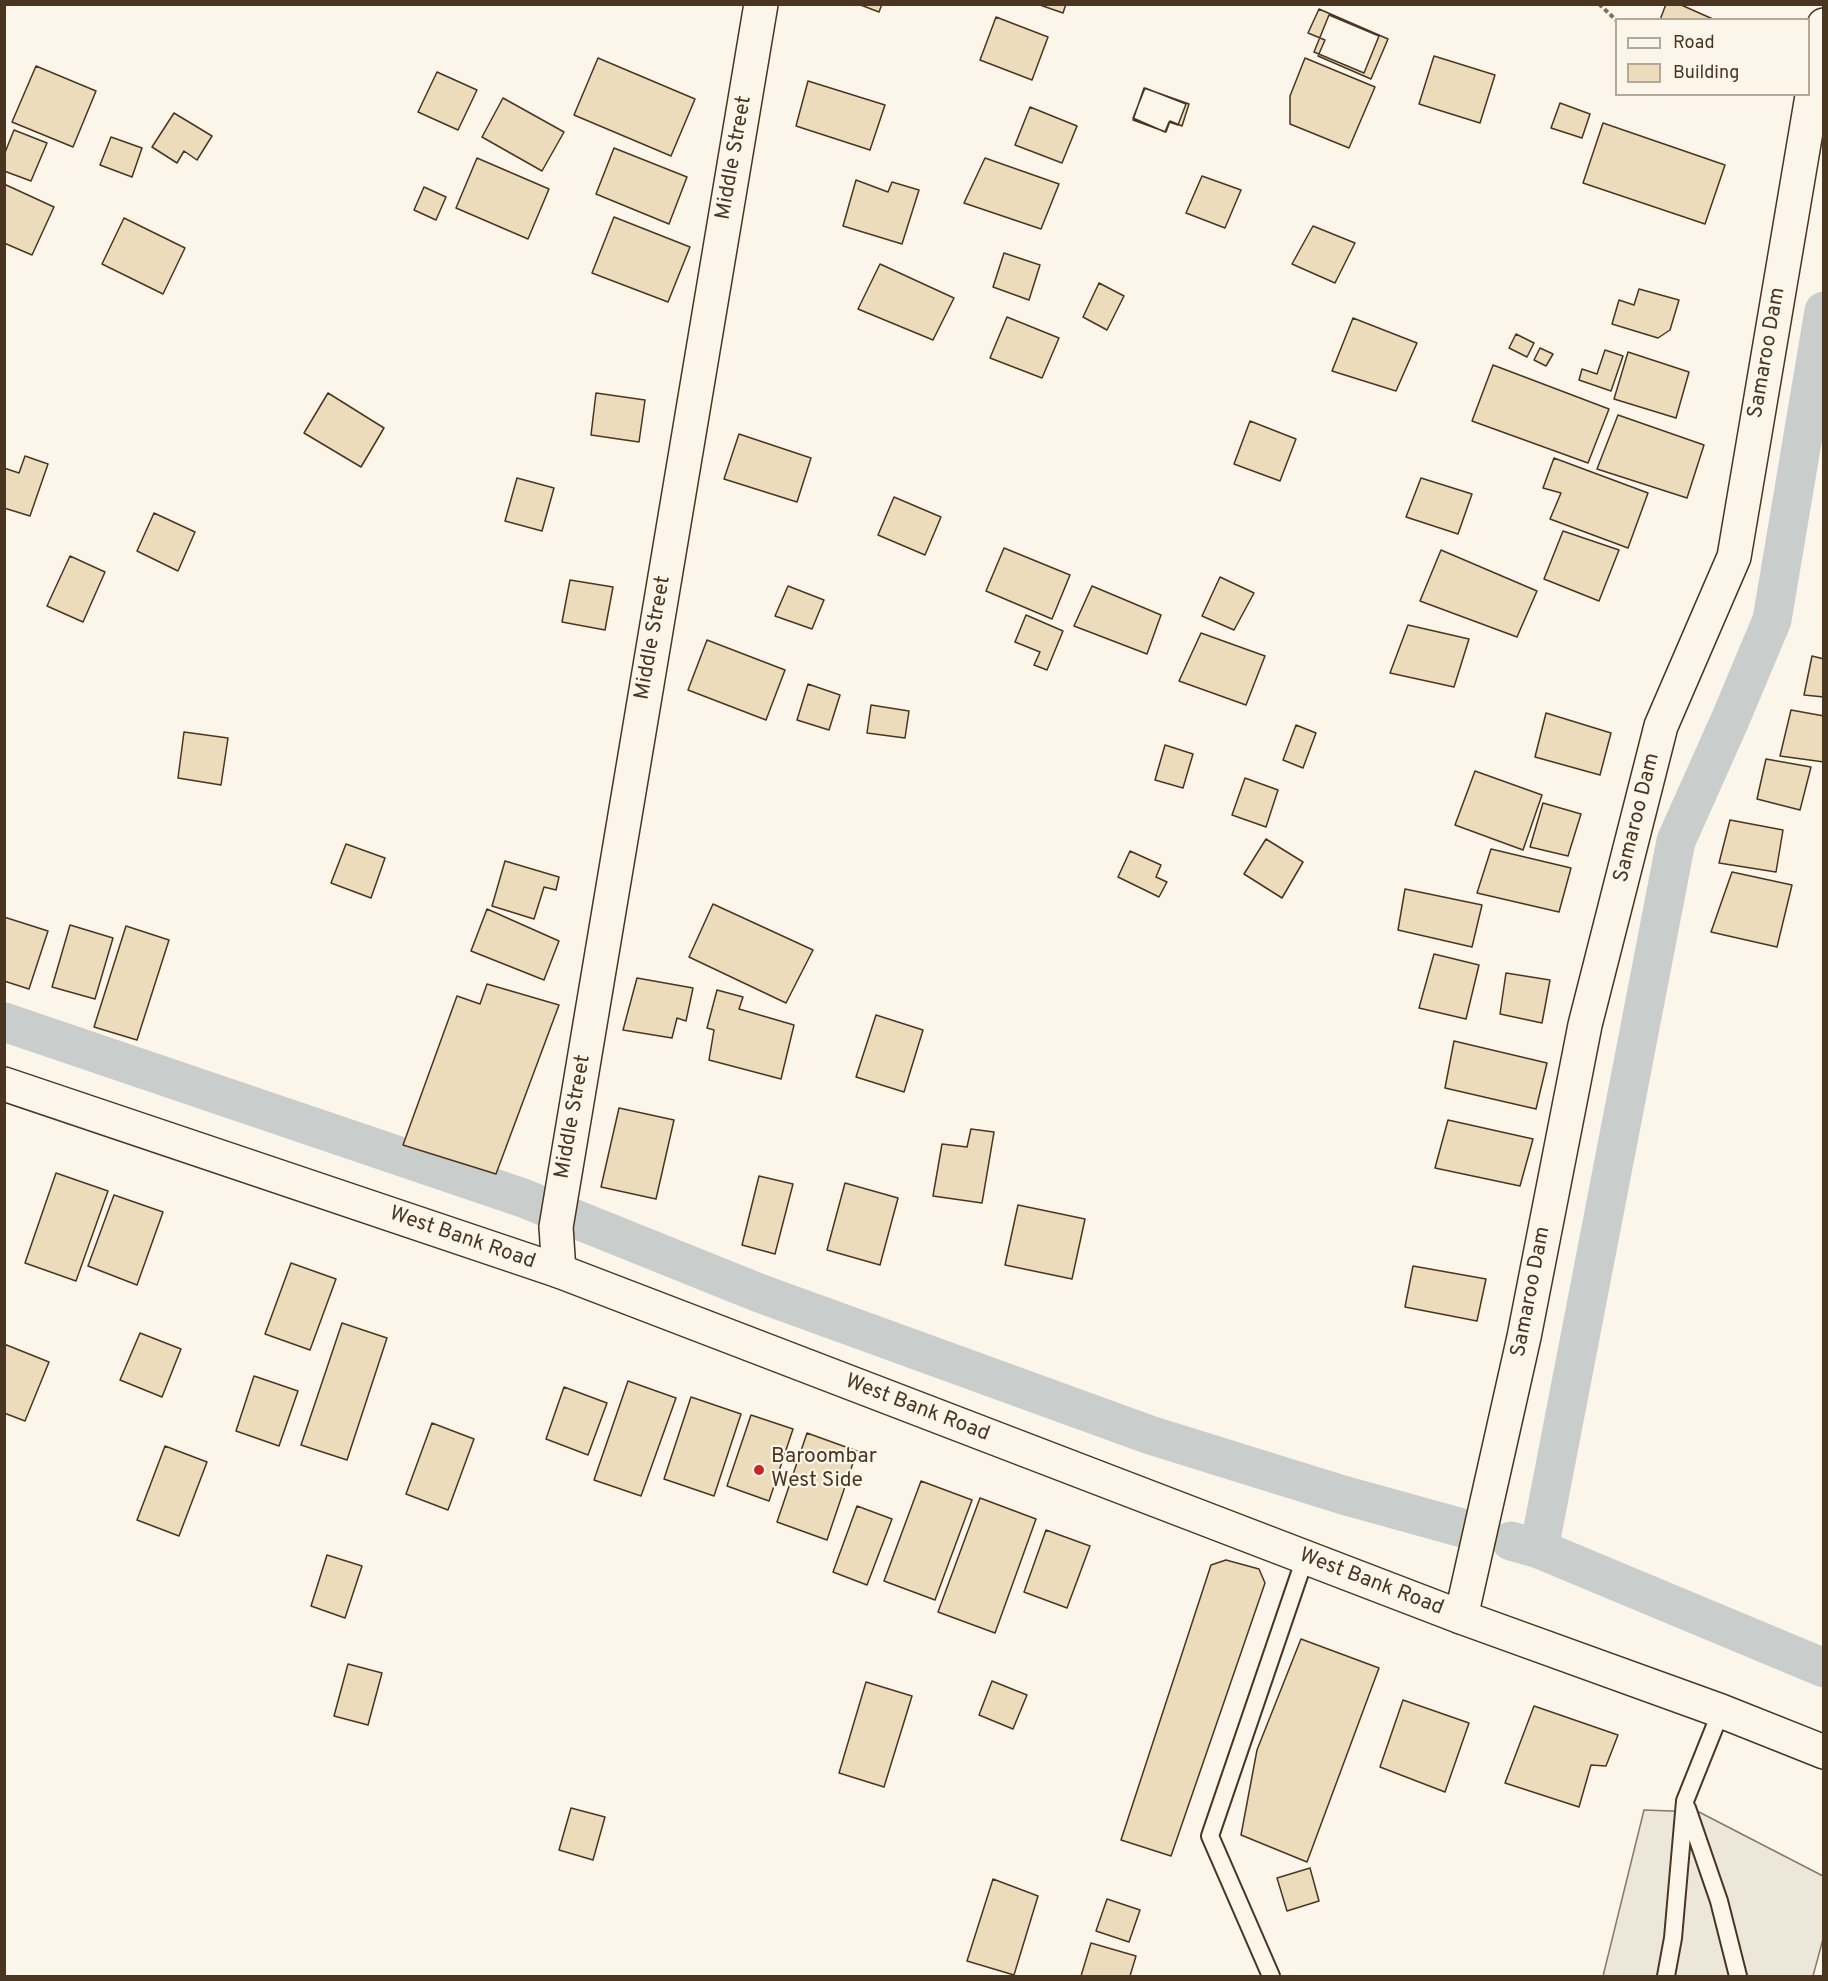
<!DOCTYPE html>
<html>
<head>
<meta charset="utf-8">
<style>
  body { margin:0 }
  #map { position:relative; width:1828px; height:1981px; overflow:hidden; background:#fbf6e9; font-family:Overpass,sans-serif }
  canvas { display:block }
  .frame { position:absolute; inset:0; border:6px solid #4a3520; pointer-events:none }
  .legend { position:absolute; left:1615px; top:18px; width:195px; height:78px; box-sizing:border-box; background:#fbf6e9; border:2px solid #b4a999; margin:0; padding:8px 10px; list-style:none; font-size:18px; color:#4a3520 }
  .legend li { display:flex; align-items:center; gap:12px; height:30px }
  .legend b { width:30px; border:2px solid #b4a999 }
</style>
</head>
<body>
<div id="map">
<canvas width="1828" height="1981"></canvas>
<div class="frame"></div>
<ul class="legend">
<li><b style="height:8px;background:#fbf6e9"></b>Road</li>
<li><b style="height:16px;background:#ecdcbc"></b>Building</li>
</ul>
</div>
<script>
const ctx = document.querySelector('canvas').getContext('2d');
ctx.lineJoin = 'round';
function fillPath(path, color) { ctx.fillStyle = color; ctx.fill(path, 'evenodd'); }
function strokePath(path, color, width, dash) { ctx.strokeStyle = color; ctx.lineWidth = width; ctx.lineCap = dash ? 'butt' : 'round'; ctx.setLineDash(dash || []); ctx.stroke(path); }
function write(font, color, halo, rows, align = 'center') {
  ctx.font = font + ' Overpass,sans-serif'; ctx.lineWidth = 4.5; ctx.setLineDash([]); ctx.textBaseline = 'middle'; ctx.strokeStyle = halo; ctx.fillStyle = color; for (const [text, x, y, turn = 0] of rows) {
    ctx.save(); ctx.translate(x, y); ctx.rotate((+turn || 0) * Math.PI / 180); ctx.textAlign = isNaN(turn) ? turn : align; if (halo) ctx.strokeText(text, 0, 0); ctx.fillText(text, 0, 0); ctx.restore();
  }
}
const parking = new Path2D(`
  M1644,1810L1699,1812L1823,1876V1939L1813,1976H1603Z`);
const canal = new Path2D(`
  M4,1022L523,1198L759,1293L1150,1435L1343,1495L1473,1531
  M1511,1541L1539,1549L1824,1668
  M1539,1549L1676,841L1730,720L1772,620L1824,311`);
const building = new Path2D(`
  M858,4H882L879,12Z
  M1037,4H1066L1063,13Z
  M1666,4H1679L1715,20H1660Z
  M1319,9L1388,39L1371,79L1318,56L1325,40L1308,33Z
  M1329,15L1379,36L1364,73L1314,52Z
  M996,17L1048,37L1032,80L980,60Z
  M1434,56L1495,75L1480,123L1419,104Z
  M598,58L695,99L671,156L574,115Z
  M1305,58L1375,87L1349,148L1290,124V96Z
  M36,66L96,91L73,147L12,122Z
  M437,72L477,90L458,130L418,112Z
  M808,81L885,105L870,150L796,126Z
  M1144,88L1189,104L1182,126L1170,121L1166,132L1133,120Z
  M1145,88L1186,104L1178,125L1169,122L1165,132L1133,118Z
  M503,98L564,132L542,171L482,137Z
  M1560,103L1590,114L1582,138L1551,128Z
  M1030,107L1077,126L1062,163L1015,145Z
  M174,113L212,136L197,160L184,151L177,163L152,147Z
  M1603,123L1725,165L1705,224L1583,183Z
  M14,130L47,143L31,181L4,171V155Z
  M111,137L142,148L132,177L100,165Z
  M614,148L687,177L669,224L596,194Z
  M477,158L549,189L528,239L456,208Z
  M985,158L1059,184L1041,229L964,203Z
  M1202,176L1241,190L1225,228L1186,213Z
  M856,180L888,192L892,182L919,190L902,244L843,226Z
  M4,184L54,207L32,255L4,243Z
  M424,187L446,197L436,220L414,210Z
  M614,217L690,247L668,302L592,273Z
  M124,218L185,248L163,294L102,264Z
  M1313,226L1355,243L1335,283L1292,264Z
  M1004,253L1040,265L1029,300L993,287Z
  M880,264L954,298L933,340L858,309Z
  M1099,283L1124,296L1107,330L1083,317Z
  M1639,289L1679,300L1670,330L1658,338L1612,324L1619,300L1634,305Z
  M1007,317L1059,338L1042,378L990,358Z
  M1353,318L1417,343L1396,391L1332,371Z
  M1516,334L1534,343L1527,357L1509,348Z
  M1540,348L1553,354L1546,366L1534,360Z
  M1605,350L1623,356L1611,391L1579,380L1582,369L1597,374Z
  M1628,352L1689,372L1676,418L1614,399Z
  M1493,365L1609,409L1588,463L1472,421Z
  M328,393L384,428L361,467L304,433Z
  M596,393L645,400L639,442L591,435Z
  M1618,415L1704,445L1687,498L1597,469Z
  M1250,421L1296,439L1280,481L1234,464Z
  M739,434L811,458L797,502L724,479Z
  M25,456L48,464L30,516L4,508V468L19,473Z
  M1554,458L1648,493L1628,548L1550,519L1561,493L1543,488Z
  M517,478L554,488L542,531L505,521Z
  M1421,478L1472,494L1458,534L1406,517Z
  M894,497L941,517L925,555L878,535Z
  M154,513L195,532L178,571L137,551Z
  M1563,531L1619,550L1599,601L1544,579Z
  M1004,548L1070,575L1052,619L986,591Z
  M1441,550L1537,591L1517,637L1420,601Z
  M70,556L105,572L83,622L47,606Z
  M1220,577L1254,593L1234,630L1202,616Z
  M570,580L613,587L605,630L562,622Z
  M788,586L824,600L812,629L775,616Z
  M1092,586L1161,615L1147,654L1074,626Z
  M1026,615L1063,631L1047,670L1034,665L1040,652L1015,642Z
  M1408,625L1469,639L1454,687L1390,673Z
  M1201,633L1265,656L1246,705L1179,681Z
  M707,640L785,670L766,720L688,690Z
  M1812,656L1824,659V697L1804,695Z
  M808,684L840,695L829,730L797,720Z
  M871,705L909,711L905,738L867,733Z
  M1791,710L1824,716V762L1780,756Z
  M1546,713L1611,733L1600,775L1535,757Z
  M1296,725L1316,733L1303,768L1283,760Z
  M184,732L228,738L221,785L178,778Z
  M1165,745L1193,754L1183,788L1155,780Z
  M1766,759L1811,767L1800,810L1757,799Z
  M1475,771L1542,795L1523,850L1455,825Z
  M1245,778L1278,790L1266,827L1232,815Z
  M1543,803L1581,814L1568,856L1530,847Z
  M1730,820L1783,830L1776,872L1719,863Z
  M1266,839L1303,862L1282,898L1244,874Z
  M346,844L385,858L371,898L331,883Z
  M1491,849L1571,868L1559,912L1477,893Z
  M1130,851L1161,865L1156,877L1167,882L1159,897L1118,877Z
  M505,861L559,877L556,890L544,887L534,919L492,906Z
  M1732,872L1792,885L1777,947L1711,932Z
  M1405,889L1482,905L1472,947L1398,930Z
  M713,904L813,950L786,1003L689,957Z
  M487,909L559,941L544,980L471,951Z
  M4,917L48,931L29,989L4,981Z
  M70,925L113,938L95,999L52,987Z
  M126,926L169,940L137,1040L94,1027Z
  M1434,954L1479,965L1466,1019L1419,1008Z
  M1506,973L1550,980L1542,1023L1500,1014Z
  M637,978L693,988L686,1021L677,1018L672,1038L623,1030Z
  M487,984L559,1005L496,1174L403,1145L457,996L480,1004Z
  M717,990L743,997L739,1009L794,1025L781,1079L709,1060L714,1030L707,1028Z
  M876,1015L923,1030L904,1092L856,1077Z
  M1454,1041L1547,1063L1536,1109L1445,1088Z
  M619,1108L674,1120L656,1199L601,1187Z
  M1448,1120L1533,1139L1520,1186L1435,1168Z
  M971,1129L994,1132L982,1203L933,1196L942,1144L967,1147Z
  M56,1173L108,1191L76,1281L25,1263Z
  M759,1176L793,1184L775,1254L742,1245Z
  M845,1183L898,1198L880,1265L827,1250Z
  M114,1195L163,1212L137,1285L88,1266Z
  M1018,1205L1085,1219L1072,1279L1005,1265Z
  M291,1263L336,1279L310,1350L265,1334Z
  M1413,1266L1486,1279L1477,1321L1405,1307Z
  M342,1323L387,1338L347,1460L301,1445Z
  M140,1333L181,1349L162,1397L120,1380Z
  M4,1344L49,1362L25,1421L4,1413Z
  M254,1376L298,1391L279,1446L236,1431Z
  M628,1381L676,1398L641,1496L594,1480Z
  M564,1387L607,1403L588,1455L546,1439Z
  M691,1397L741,1414L714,1496L664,1479Z
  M751,1415L793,1429L769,1501L727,1486Z
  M432,1423L474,1439L448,1510L406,1494Z
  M807,1433L857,1451L827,1540L777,1522Z
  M165,1446L207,1462L179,1536L137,1520Z
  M921,1481L972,1500L935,1600L884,1581Z
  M980,1498L1036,1519L995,1633L938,1612Z
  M857,1506L892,1519L867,1585L833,1572Z
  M1046,1530L1090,1546L1067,1608L1024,1592Z
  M327,1555L362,1566L345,1618L311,1606Z
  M1226,1560L1259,1569L1265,1583L1171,1856L1121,1840L1211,1565Z
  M1301,1639L1379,1668L1307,1862L1241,1835L1257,1750Z
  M348,1664L382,1673L368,1725L334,1716Z
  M992,1681L1027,1695L1013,1729L979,1715Z
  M866,1682L912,1696L884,1787L839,1773Z
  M1403,1700L1469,1723L1445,1792L1380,1767Z
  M1534,1706L1618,1735L1606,1766L1591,1765L1579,1807L1505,1783Z
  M571,1808L605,1817L593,1860L559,1850Z
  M1310,1868L1319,1901L1287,1911L1277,1878Z
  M993,1879L1038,1896L1014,1975L967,1961Z
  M1107,1899L1140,1910L1129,1942L1096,1931Z
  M1091,1943L1136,1956L1130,1976H1081Z`);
const path = new Path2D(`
  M1599,4L1616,20`);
const lane = new Path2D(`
  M1687,1808L1719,1901L1738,1976
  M1271,1976L1210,1836L1305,1558
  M1666,1976L1673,1938L1685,1801L1721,1711`);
const street = new Path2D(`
  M559,1271L556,1227L761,4
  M1461,1617L1524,1337L1585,1025L1661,726L1734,557L1824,25`);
const primary = new Path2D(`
  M4,1084L559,1271L1461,1617L1721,1711L1824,1752`);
const markers = [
  [759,1470,6,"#c62828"]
];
const streetNames = [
  ["Middle Street",735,158,-80],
  ["Samaroo Dam",1768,353,-80],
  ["Middle Street",654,638,-80],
  ["Samaroo Dam",1638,818,-76],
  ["Middle Street",574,1117,-80],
  ["West Bank Road",462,1239,19],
  ["Samaroo Dam",1532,1292,-79],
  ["West Bank Road",917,1409,21],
  ["West Bank Road",1371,1583,21]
];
const poiNames = [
  ["Baroombar",771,1458],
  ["West Side",771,1482]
];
fillPath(parking, '#ede7d9');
strokePath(parking, '#887966', 1.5);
strokePath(canal, '#c9cecd', 39);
fillPath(building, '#ecdcbc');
strokePath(building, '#4a3520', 1.5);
strokePath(lane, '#4a3520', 20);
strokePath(street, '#4a3520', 36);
strokePath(primary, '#4a3520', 36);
strokePath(path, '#7f6f5c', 4, [4.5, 3]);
strokePath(lane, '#fbf6e9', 16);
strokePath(street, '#fbf6e9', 33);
strokePath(primary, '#fbf6e9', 33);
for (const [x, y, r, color] of markers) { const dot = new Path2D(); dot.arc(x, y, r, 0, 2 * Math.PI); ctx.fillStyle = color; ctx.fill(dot); strokePath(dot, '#fbf6e9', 2); }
write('21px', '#4a3520', '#fbf6e9', streetNames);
write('21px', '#4a3520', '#fbf6e9', poiNames, 'left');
</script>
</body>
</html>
